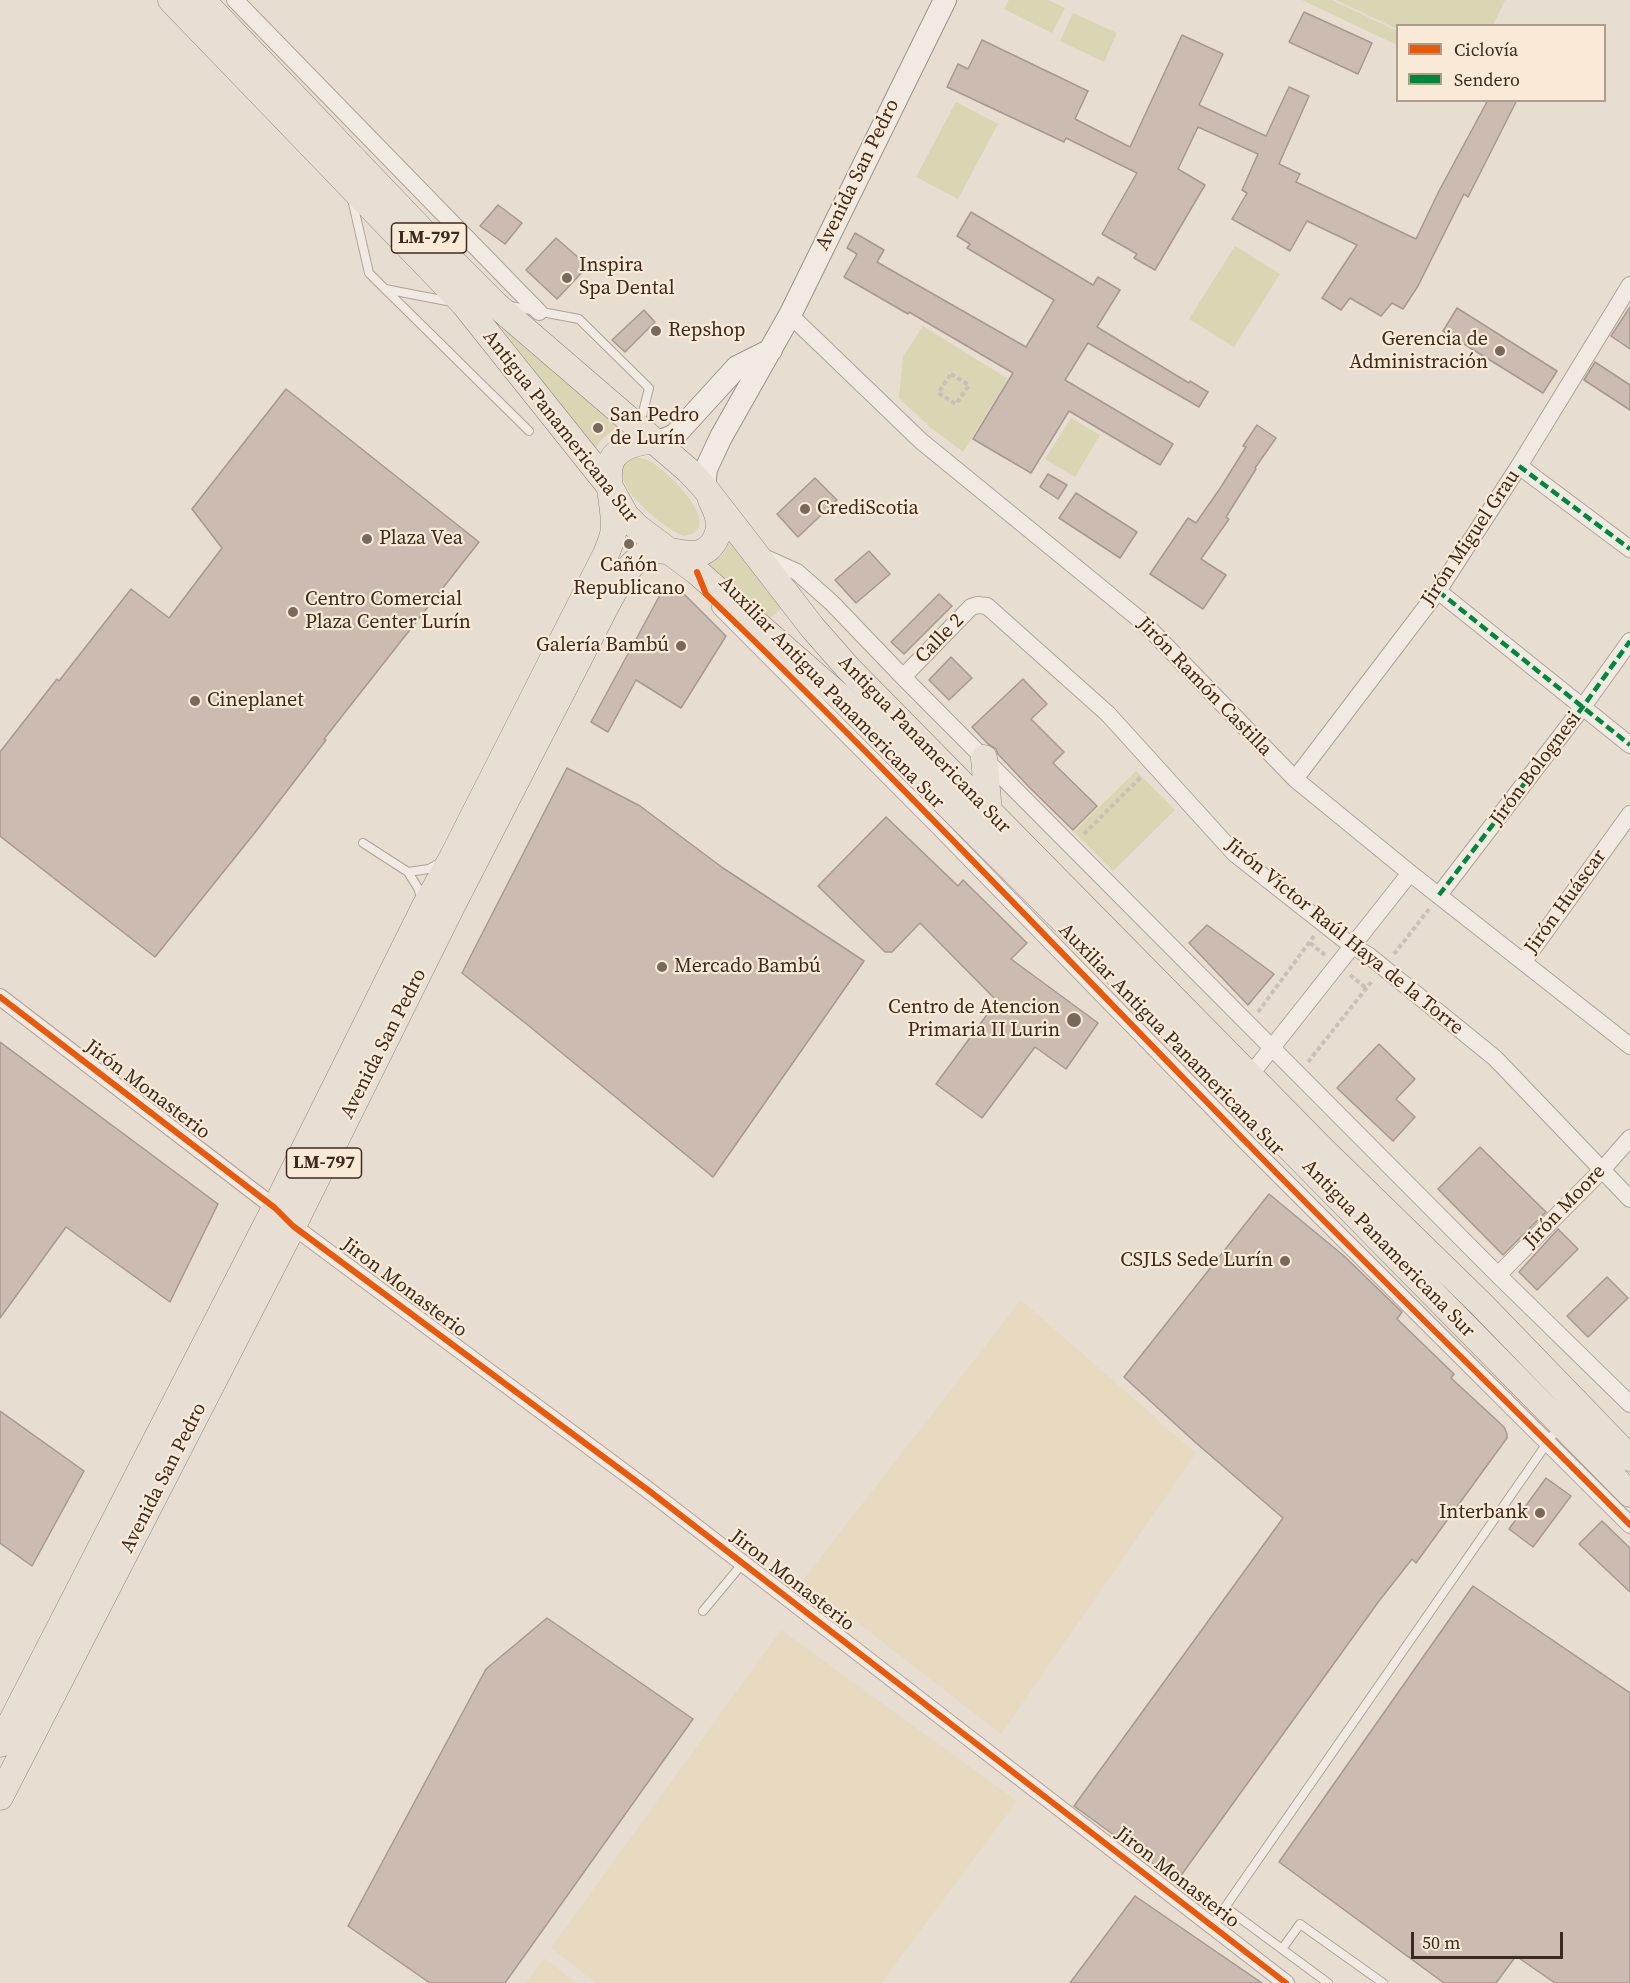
<!DOCTYPE html>
<html>
<head>
<meta charset="utf-8">
<style>
  body { margin:0 }
  #map { position:relative; width:1630px; height:1983px; overflow:hidden; background:#e7ddd1; font-family:"Source Serif 4",serif }
  canvas { display:block }
  .legend { position:absolute; left:1396px; top:24px; width:210px; height:78px; box-sizing:border-box; background:#f8ead7; border:2px solid #ad9d8d; margin:0; padding:8px 10px; list-style:none; font-size:18px; color:#3d2a1f }
  .legend li { display:flex; align-items:center; gap:12px; height:30px }
  .legend b { width:30px; border:2px solid #ad9d8d }
  .scale { position:absolute; left:1411px; top:1932px; width:152px; height:27px; box-sizing:border-box; border:3px solid #3d2a1f; border-top:0; padding-left:8px; font-size:18px; line-height:21px; white-space:nowrap; color:#3d2a1f; -webkit-text-stroke:4px #f8ead7; paint-order:stroke }
</style>
</head>
<body>
<div id="map">
<canvas width="1630" height="1983"></canvas>
<ul class="legend">
<li><b style="height:8px;background:#e8590c"></b>Ciclovía</li>
<li><b style="height:8px;background:#00873e"></b>Sendero</li>
</ul>
<div class="scale">50 m</div>
</div>
<script>
const ctx = document.querySelector('canvas').getContext('2d');
ctx.lineJoin = 'round';
function fillPath(path, color) { ctx.fillStyle = color; ctx.fill(path, 'evenodd'); }
function strokePath(path, color, width, dash) { ctx.strokeStyle = color; ctx.lineWidth = width; ctx.lineCap = dash ? 'butt' : 'round'; ctx.setLineDash(dash || []); ctx.stroke(path); }
function write(font, color, halo, rows, align = 'center') {
  ctx.font = font + ' "Source Serif 4",serif'; ctx.lineWidth = 4.5; ctx.setLineDash([]); ctx.textBaseline = 'middle'; ctx.strokeStyle = halo; ctx.fillStyle = color; for (const [text, x, y, turn = 0] of rows) {
    ctx.save(); ctx.translate(x, y); ctx.rotate((+turn || 0) * Math.PI / 180); ctx.textAlign = isNaN(turn) ? turn : align; if (halo) ctx.strokeText(text, 0, 0); ctx.fillText(text, 0, 0); ctx.restore();
  }
}
const farmland = new Path2D(`
  M1021,1300L1196,1453L1001,1734L803,1580Z
  M781,1630L1017,1801L881,1983H596L551,1948Z
  M544,1958L577,1983H526Z`);
const green = new Path2D(`
  M1009,0H1048L1065,8L1052,33L1004,9Z
  M1302,0H1332L1397,31V45Z
  M1336,0H1505L1493,25L1398,26L1397,29Z
  M1073,13L1117,33L1104,62L1060,41Z
  M956,102L998,124L958,199L916,177Z
  M1235,246L1280,274L1234,347L1189,319Z
  M493,316L622,423L601,440L595,450Z
  M923,326L1008,379L963,452L930,427L899,398L903,357Z
  M1071,418L1100,435L1075,477L1045,459Z
  M631,457C638,457 643,458 650,461C665,470 705,507 699,527C697,533 689,535 684,536C666,530 609,485 624,463C624,462 630,458 631,457Z
  M731,539L782,608L770,618L702,566L723,555Z
  M1136,771L1175,810L1113,871L1074,832Z`);
const building = new Path2D(`
  M1304,12L1372,43L1358,74L1289,42Z
  M1182,35L1223,54L1199,105L1266,136L1289,87L1309,96L1279,164L1300,174L1296,182L1416,239L1439,191L1488,100H1517L1468,197L1464,194L1418,286L1403,309L1392,303L1381,316L1350,298L1341,310L1322,298L1357,245L1307,221L1290,251L1232,219L1247,193L1242,190L1258,154L1198,127L1178,169L1205,185L1155,270L1134,258L1137,254L1102,234L1137,173L1066,138L1064,142L947,87L958,64L968,69L982,40L1088,91L1075,119L1130,147Z
  M498,205L522,223L505,244L480,226Z
  M971,212L1093,285L1098,277L1120,290L1097,327L1189,383L1190,381L1208,392L1199,407L1088,343L1065,380L1173,444L1160,465L1069,411L1031,473L973,439L1013,373L909,312L908,314L844,277L857,254L847,248L855,233L884,250L877,262L1026,347L1054,300L967,248L970,244L957,236Z
  M556,238L588,266L557,299L526,270Z
  M1630,307V349L1611,336Z
  M1457,308L1557,371L1543,393L1443,331Z
  M644,310L655,322L625,352L612,340Z
  M1595,362L1630,385V410L1584,380Z
  M286,389L479,542L324,739L326,740L257,830L155,957L0,836V752L57,679L59,681L131,589L169,618L222,548L192,509Z
  M1257,425L1276,438L1255,468L1256,469L1226,517L1229,519L1201,559L1226,575L1203,609L1150,574L1188,518L1196,523L1221,487L1246,447L1243,446Z
  M1048,474L1067,485L1058,499L1040,487Z
  M815,478L837,500L798,537L777,514Z
  M1076,493L1137,532L1120,558L1059,518Z
  M869,551L890,574L856,603L835,580Z
  M666,584L678,588L726,636L681,708L636,680L608,732L591,722Z
  M939,594L952,606L904,654L891,642Z
  M951,657L972,678L949,700L929,680Z
  M1023,679L1047,704L1031,719L1064,752L1053,763L1097,806L1073,830L1029,787L998,754L996,749L988,744L972,727Z
  M567,768L640,806L723,868L864,961L713,1177L529,1026L462,973Z
  M886,817L958,886L963,880L1027,943L1011,959L1098,1023L1066,1069L1035,1047L982,1118L936,1084L997,1001L920,923L892,952H885L818,886Z
  M1207,925L1274,974L1248,1005L1189,943Z
  M0,1042L218,1204L170,1302L66,1227L0,1318Z
  M1379,1044L1415,1079L1396,1099L1415,1117L1393,1141L1337,1088Z
  M1480,1147L1546,1212L1503,1255L1438,1189Z
  M1269,1194L1344,1256L1402,1312L1397,1319L1454,1374L1451,1378L1504,1427L1507,1434V1438L1416,1563L1412,1559L1379,1601L1177,1881L1074,1806L1283,1518L1195,1442L1124,1377Z
  M1558,1229L1578,1249L1537,1290L1519,1272Z
  M1607,1277L1628,1298L1588,1337L1567,1316Z
  M0,1411L84,1471L32,1566L0,1543Z
  M1546,1478L1571,1496L1533,1547L1509,1529Z
  M1602,1521L1630,1548V1592L1579,1544Z
  M1473,1586L1630,1693V1983H1555L1516,1956L1496,1983H1444L1279,1862Z
  M547,1618L693,1719L505,1983H430L348,1926L486,1669Z
  M1135,1896L1262,1983H1070Z`);
const path = new Path2D(`
  M951,374L969,385L956,404L938,393Z
  M1084,834L1142,776
  M1310,943L1325,955
  M1394,954L1430,908
  M1350,975L1366,988
  M1258,1012L1314,936
  M1308,1062L1372,981`);
const lane = new Path2D(`
  M352,199L369,273L385,289L452,302
  M385,289L529,431
  M510,306L579,319L649,388L640,424
  M363,843L408,872L418,888L422,900
  M408,872L429,869L441,862
  M703,1611L743,1563
  M1225,1907L1328,1983
  M1212,1926L1559,1426
  M1282,1949L1300,1924L1383,1983`);
const street = new Path2D(`
  M235,0L539,312
  M790,315L921,441L1144,623L1295,779L1410,873L1630,1046
  M1519,466L1630,549
  M759,555L797,572L832,603L903,677L1498,1275L1630,1404
  M1438,591L1630,745
  M720,607L937,825L1248,1144L1630,1525
  M903,677L971,607L978,605L987,606L1108,714L1235,854L1352,946L1368,955L1495,1058L1630,1199
  M1295,779L1438,591L1519,466L1630,285
  M1439,895L1582,708L1630,641
  M1524,961L1630,814
  M0,997L275,1208L293,1226L648,1490L1286,1983
  M1244,1083L1410,873
  M1498,1275L1602,1170L1630,1138`);
const secondary = new Path2D(`
  M653,440H664L675,435L737,367L771,350
  M704,487L706,469L721,437L790,315L945,0`);
const primary = new Path2D(`
  M171,0L464,304L610,487L626,516L637,527L697,572L838,695L1210,1067L1630,1494
  M202,0L432,241L495,304L689,471L704,487L812,627L848,668L1323,1150L1481,1304L1630,1458
  M984,758L989,812
  M0,1744L275,1208L425,906L453,856L606,554C609,546 614,536 614,527C614,482 588,449 653,440
  M0,1797L293,1226L452,906L606,606C617,586 628,561 650,552C671,544 699,568 715,540C723,526 718,514 711,500`);
const quiet = new Path2D(`
  M1519,466L1630,549
  M1438,591L1630,745
  M1439,895L1582,708L1630,641`);
const cycleway = new Path2D(`
  M697,572L706,594L711,599C895,776 1070,963 1249,1145C1374,1273 1504,1398 1630,1525
  M0,997L275,1208L293,1226L648,1490L1286,1983`);
const markers = [
  [567,278,6,"#78695d"],
  [656,331,6,"#78695d"],
  [1500,351,6,"#78695d"],
  [598,428,6,"#78695d"],
  [805,509,6,"#78695d"],
  [367,539,6,"#78695d"],
  [629,544,6,"#78695d"],
  [293,612,6,"#78695d"],
  [681,646,6,"#78695d"],
  [195,701,6,"#78695d"],
  [662,967,6,"#78695d"],
  [1074,1020,8,"#78695d"],
  [1285,1261,6,"#78695d"],
  [1540,1513,6,"#78695d"]
];
const shields = [
  [429,238,75],
  [324,1163,75]
];
const shieldNames = [
  ["LM-797",429,238],
  ["LM-797",324,1163]
];
const streetNames = [
  ["Avenida San Pedro",858,175,-64],
  ["Antigua Panamericana Sur",560,427,52],
  ["Jirón Miguel Grau",1471,538,-56],
  ["Calle 2",940,639,-46],
  ["Jirón Ramón Castilla",1204,687,46],
  ["Auxiliar Antigua Panamericana Sur",831,693,46],
  ["Antigua Panamericana Sur",924,745,46],
  ["Jirón Bolognesi",1536,769,-53],
  ["Jirón Huáscar",1566,902,-54],
  ["Jirón Víctor Raúl Haya de la Torre",1344,937,39],
  ["Auxiliar Antigua Panamericana Sur",1171,1040,46],
  ["Avenida San Pedro",384,1044,-63],
  ["Jirón Monasterio",147,1090,37],
  ["Jirón Moore",1565,1207,-46],
  ["Antigua Panamericana Sur",1388,1249,46],
  ["Jiron Monasterio",404,1288,37],
  ["Avenida San Pedro",164,1478,-63],
  ["Jiron Monasterio",792,1581,38],
  ["Jiron Monasterio",1177,1878,38]
];
const poiNames = [
  ["Inspira",579,266],
  ["Spa Dental",579,289],
  ["Repshop",668,331],
  ["Gerencia de",1488,340,"right"],
  ["Administración",1488,363,"right"],
  ["San Pedro",610,416],
  ["de Lurín",610,439],
  ["CrediScotia",817,509],
  ["Plaza Vea",379,539],
  ["Cañón",629,566,"center"],
  ["Republicano",629,589,"center"],
  ["Centro Comercial",305,600],
  ["Plaza Center Lurín",305,623],
  ["Galería Bambú",669,646,"right"],
  ["Cineplanet",207,701],
  ["Mercado Bambú",674,967],
  ["Centro de Atencion",1060,1008,"right"],
  ["Primaria II Lurin",1060,1031,"right"],
  ["CSJLS Sede Lurín",1273,1261,"right"],
  ["Interbank",1528,1513,"right"]
];
fillPath(farmland, '#e7dac0');
fillPath(green, '#dad5b2');
fillPath(building, '#ccbbb1');
strokePath(building, '#a8988f', 1.5);
strokePath(lane, '#ada399', 10);
strokePath(street, '#ada399', 18);
strokePath(secondary, '#9d9289', 24);
strokePath(primary, '#928880', 27);
strokePath(path, '#c8c0b9', 4, [4.5, 3]);
strokePath(lane, '#f0eae2', 8);
strokePath(street, '#f0eae2', 16);
strokePath(secondary, '#f0eae2', 22);
strokePath(primary, '#e7dfd4', 26);
strokePath(quiet, '#00873e', 4.5, [9, 4.5]);
strokePath(cycleway, '#e8590c', 6);
for (const [x, y, r, color] of markers) { const dot = new Path2D(); dot.arc(x, y, r, 0, 2 * Math.PI); ctx.fillStyle = color; ctx.fill(dot); strokePath(dot, '#f8ead7', 2); }
for (const [x, y, w] of shields) { const box = new Path2D(); box.roundRect(x - w / 2, y - 15, w, 30, 4.5); ctx.fillStyle = '#f8ead7'; ctx.fill(box); strokePath(box, '#3d2a1f', 1.5); }
write('bold 18px', '#3d2a1f', null, shieldNames);
write('20px', '#3d2a1f', '#f8ead7', streetNames);
write('20px', '#3d2a1f', '#f8ead7', poiNames, 'left');
</script>
</body>
</html>
